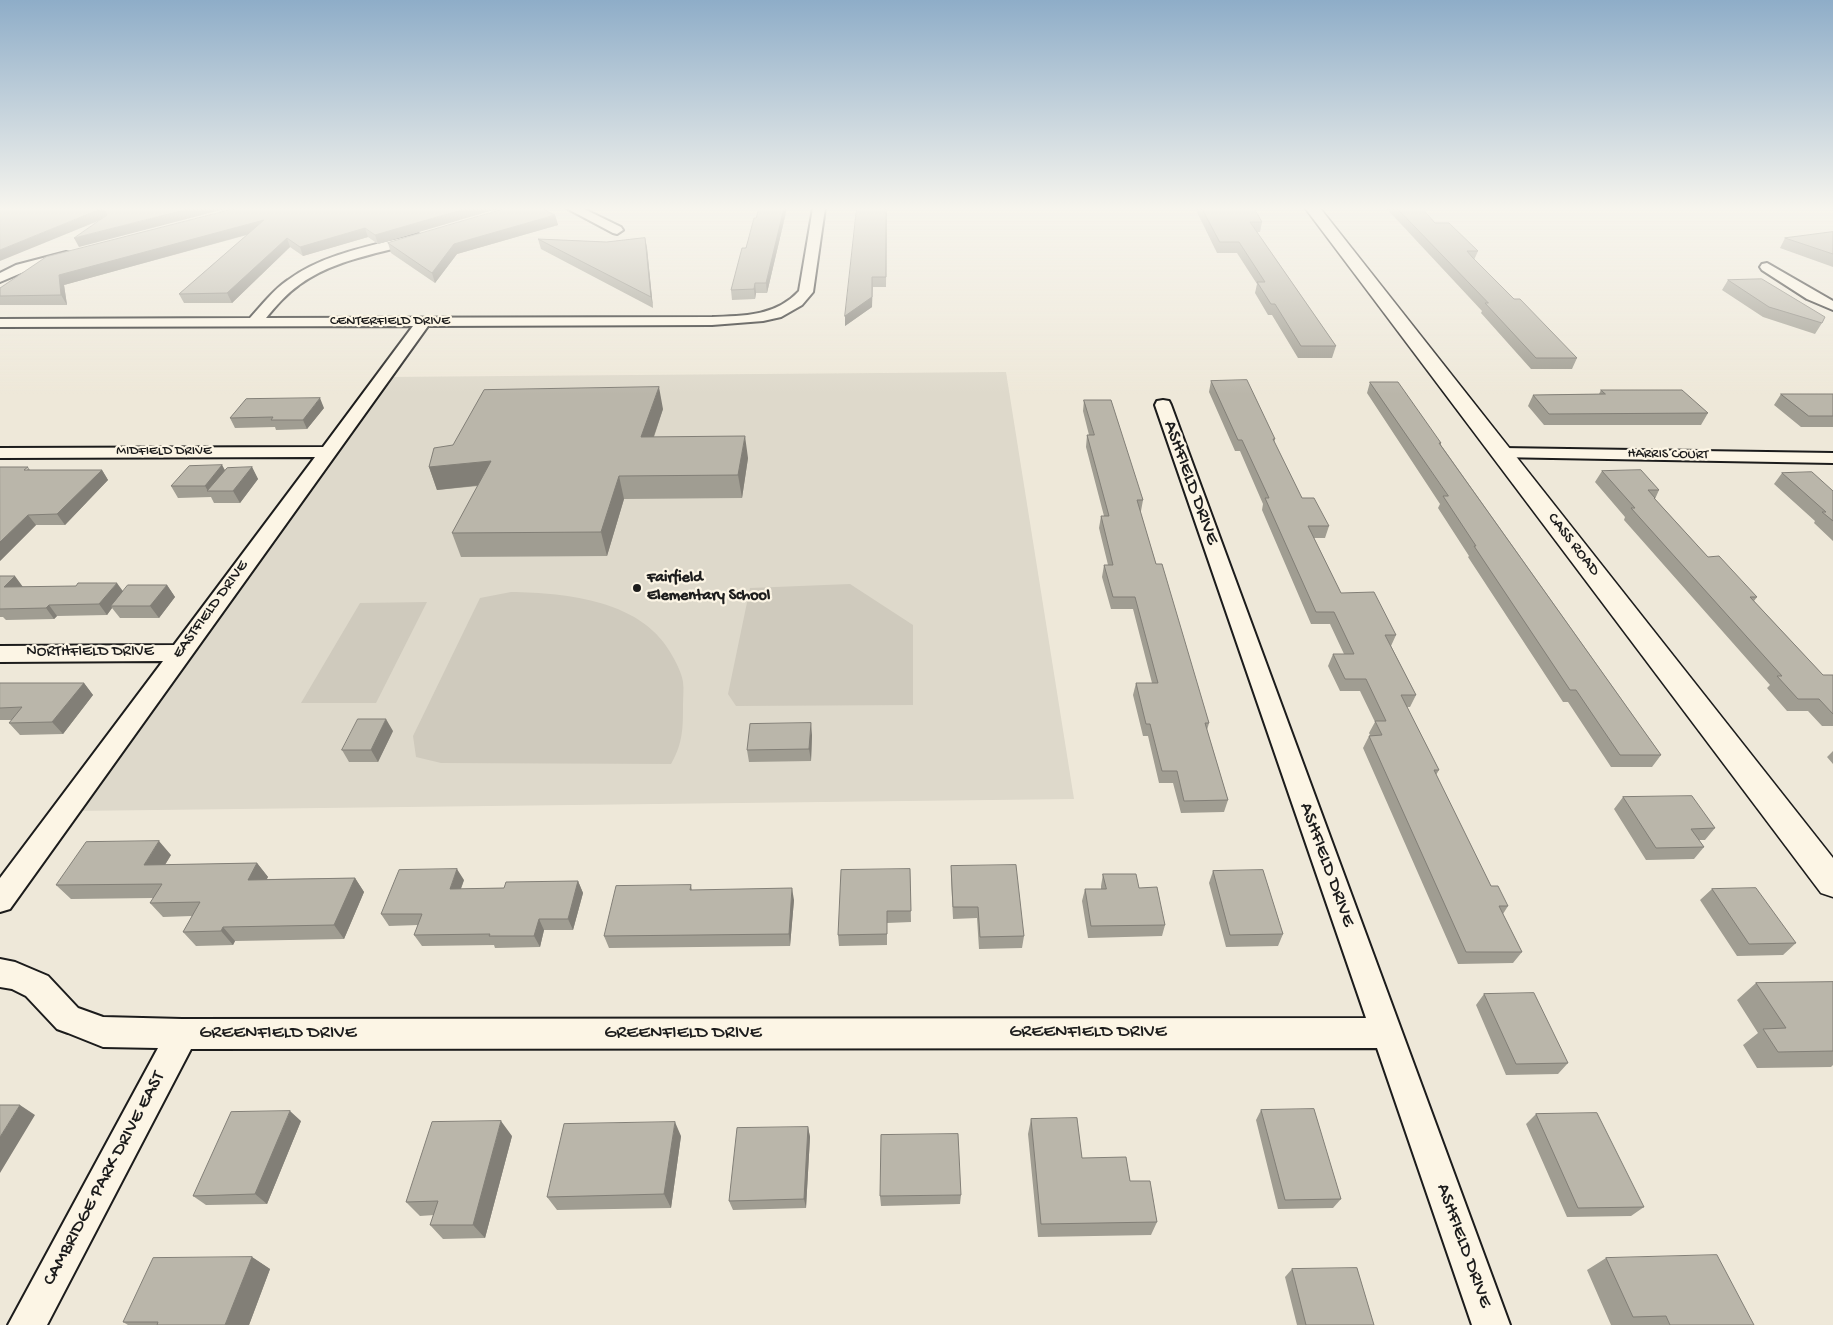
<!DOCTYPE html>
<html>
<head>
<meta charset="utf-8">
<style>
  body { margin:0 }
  canvas { display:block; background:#eee8d9 }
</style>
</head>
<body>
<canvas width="1833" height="1325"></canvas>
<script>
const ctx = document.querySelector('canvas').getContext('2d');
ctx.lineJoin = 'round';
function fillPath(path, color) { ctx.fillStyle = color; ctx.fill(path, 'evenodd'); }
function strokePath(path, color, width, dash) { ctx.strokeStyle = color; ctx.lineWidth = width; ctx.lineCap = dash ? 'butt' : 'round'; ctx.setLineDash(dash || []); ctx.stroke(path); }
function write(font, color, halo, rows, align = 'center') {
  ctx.font = font + ' "Gochi Hand",sans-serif'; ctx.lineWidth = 4.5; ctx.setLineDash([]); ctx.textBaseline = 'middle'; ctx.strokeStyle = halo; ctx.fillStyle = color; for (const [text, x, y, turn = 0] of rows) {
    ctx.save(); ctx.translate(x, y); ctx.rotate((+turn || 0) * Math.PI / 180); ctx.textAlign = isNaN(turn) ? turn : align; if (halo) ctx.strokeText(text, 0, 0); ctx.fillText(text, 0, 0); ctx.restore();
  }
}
const built = new Path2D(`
  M1006,372L1074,799L72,811L387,377Z`);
const green = new Path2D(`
  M850,584L913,625V705L736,706L728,694L750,588Z
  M511,592C567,593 644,600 673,657C677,664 682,674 683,682C684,689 683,697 683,705C683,728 683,743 671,764L441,763L416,757L413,736L480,598Z
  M427,602L376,703H301L360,603Z`);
const minor = new Path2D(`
  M566,208H582L621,227L623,230L617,234L613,233Z
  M813,208H825L813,292L802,305L781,317L763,321L712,325L428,326L10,909L0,912V878L163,661L0,662V646L174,645L315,457L0,458V448L323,447L413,326L0,327V319L250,318C262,305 273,290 288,280C324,253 376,245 418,234L424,238L423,241C382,253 334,259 299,285C286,294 276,306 266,318L712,317C744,316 776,316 799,291Z
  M66,252L71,253L73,256L71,259L26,271L0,282V273L16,265Z
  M1767,263L1833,301V310L1807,299L1762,270L1760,267L1762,264Z
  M1163,400L1169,401L1171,405L1510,1325H1472L1377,1048L191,1049L47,1325H8L158,1048L103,1047L68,1033L57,1029L26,996L12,989L0,987V959L15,962L48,976L78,1008L103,1017L182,1019L1366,1018L1155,405L1157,401Z
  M1502,448L1833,453V463L1496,457L1493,453L1496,449Z`);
const tertiary = new Path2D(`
  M1305,208H1320L1833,858V897L1821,893Z`);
const wall = new Path2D(`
  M237,208H500L378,244L368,237L303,256L290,247L232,303H184L179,294L247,235L64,285L67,305H0V288Z
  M759,208H787L767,293H756L755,299L732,300L731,290L756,218Z
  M887,208L886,287H873L872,307L845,326Z
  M1195,208H1254L1262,222L1260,232H1257L1336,346L1332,358H1298L1272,315H1268L1255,293L1257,284L1237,253H1217Z
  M1386,208H1422L1435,223L1478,251L1474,260L1514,299L1577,358L1572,369H1531L1481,313L1482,311Z
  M555,215L558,225L457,254L435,283L391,253L388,243Z
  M1833,232V267L1780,248L1785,238Z
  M645,238L647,248L653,308L541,249L538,239L606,242Z
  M1728,280L1822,323L1815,334L1763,317L1722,290Z
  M1211,381L1275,439L1274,442L1302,498L1329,526L1325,538H1314L1341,593L1396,635L1391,646L1416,695L1410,707H1407L1439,770L1436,775L1491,886L1508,906L1503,914L1522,952L1513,963L1458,964L1363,748L1369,736L1370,735L1369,733L1375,722L1360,691H1340L1328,666L1333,654H1344L1330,624H1311L1262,510L1263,504L1240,451H1235L1209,392Z
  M1370,382L1441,443V445L1661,755L1652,767H1611L1568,702H1563L1468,557L1469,556L1438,508L1440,504L1367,393Z
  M1601,390L1708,413L1701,425H1544L1528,406L1533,395L1599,394Z
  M1781,394H1833V427H1801L1774,405Z
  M1084,400L1143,500L1141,511H1140L1156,564L1209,723L1207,730L1228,800L1224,812L1181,813L1173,783H1159L1148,736H1143L1133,695L1136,683H1152L1133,609H1111L1102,577L1104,565H1108L1099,528L1101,516H1104L1086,447L1087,435H1089L1083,411Z
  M324,408L307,429L276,430L275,427L235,428L230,418Z
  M663,409L654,437L748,458L742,498L624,499L607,556L461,557L452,533L478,486L437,490L429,467L453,445Z
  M222,465L225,470L252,467L258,479L240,503H214L211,497L178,498L171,486Z
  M28,467L30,470H102L108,480L65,525H36L0,561Z
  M1602,471L1659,490L1655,499L1708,557L1757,597L1754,601L1823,675H1833V726H1822L1808,711H1787L1767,688L1770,685L1624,520L1625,517L1595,482Z
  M1782,473L1833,491V541L1814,523L1815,521L1774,484Z
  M0,576L23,587L123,591L167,585L175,597L159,618H120L112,608L107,615L57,616L54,619L6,620L3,617H0Z
  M0,683H84L93,695L63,734L20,735L9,723L12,720H0Z
  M393,731L378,762H349L342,750Z
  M812,735L811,761L749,762L747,750Z
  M1833,751V764L1827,757Z
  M1623,797L1715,828L1705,840H1699L1704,847L1694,859L1646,860L1614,809Z
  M171,855L165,865L257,863L268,877L266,879L355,878L364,892L344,939L235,941L233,945L196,946L183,932L192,916L163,917L150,903L153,898L71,899L56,885Z
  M951,866L1024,936L1022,948L979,949L977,918L953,919L951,877Z
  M910,869L911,922L887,923V945L839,946L838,935Z
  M1213,871L1283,934L1278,946L1226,947L1209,883Z
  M1103,874L1139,888L1165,925L1162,936L1088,938L1082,901L1085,889H1101V886Z
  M464,880L461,889L504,888L578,881L583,893L573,930H544L540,947L495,948L494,945L422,946L414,935L418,925L389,926L381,914Z
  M691,885L692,890L794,900L790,946L609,948L604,936Z
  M1712,889L1796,943L1783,955L1737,956L1700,900Z
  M1833,982V1065L1831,1067L1757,1068L1743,1045L1758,1033L1737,1000L1756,983Z
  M1484,994L1568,1063L1558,1074L1506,1075L1476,1005Z
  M1261,1110L1341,1199L1333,1208L1278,1209L1256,1120Z
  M1536,1114L1644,1207L1631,1216L1567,1217L1526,1124Z
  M1031,1119L1082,1158L1130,1181L1157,1222L1151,1235L1038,1237L1028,1134Z
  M301,1121L267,1204L206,1205L193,1196Z
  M808,1127L810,1137L806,1208L733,1210L729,1201Z
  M512,1136L485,1238L443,1239L430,1225L434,1215L420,1216L406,1202Z
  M681,1136L671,1208L557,1210L547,1197Z
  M961,1195L960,1204L881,1206L880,1196Z
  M252,1257L270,1269L249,1325H128L123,1322Z
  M1606,1258L1754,1325H1611L1587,1270Z
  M1292,1269L1374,1325H1297L1285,1277Z`);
const shadedWall = new Path2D(`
  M103,208L108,217L0,261V250Z
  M192,208H229L79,247L74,238Z
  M468,208H500L378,244L375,235Z
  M784,208H787L767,293L766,283Z
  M555,215L558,225L457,254L435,283L432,273L454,244Z
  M264,220L267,229L64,285L67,305L61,295L59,275Z
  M365,228L368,237L303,256L300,247Z
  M287,238L290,247L232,303L227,293Z
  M645,238L647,248L653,308L651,297Z
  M872,277V307L845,326V316Z
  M755,283L756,293L755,299L754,289Z
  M659,387L663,409L646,459L641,437Z
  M320,398L324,408L307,429L303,420Z
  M745,436L748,458L742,498L738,475Z
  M491,461L499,483L437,490L429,467Z
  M222,465L228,477L208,491L205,486Z
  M252,467L258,479L240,503L233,491Z
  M102,470L108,480L65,525L57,514Z
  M619,476L624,499L607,556L601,532Z
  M28,515L36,525L0,561V542Z
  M15,576L23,587H4Z
  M117,583L125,594L111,606L112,608L107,615L99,604Z
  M167,585L175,597L159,618L150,606Z
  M49,605L57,616L54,619L46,608Z
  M84,683L93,695L63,734L52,722Z
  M386,719L393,731L378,762L371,750Z
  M811,723L812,735L811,761L809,749Z
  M159,841L171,855L156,879L144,865Z
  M257,863L268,877L259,894L248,880Z
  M457,869L464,880L456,901L450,889Z
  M355,878L364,892L344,939L334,925Z
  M578,881L583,893L573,930L568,919Z
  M792,888L794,900L790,946L789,934Z
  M539,919L544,930L540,947L534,936Z
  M223,927L235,941L233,945L221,931Z
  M20,1105L35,1115L0,1173V1137Z
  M290,1111L301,1121L267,1204L255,1194Z
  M501,1121L512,1136L485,1238L473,1225Z
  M675,1122L681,1136L671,1208L664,1194Z
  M808,1127L810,1137L806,1208L804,1199Z
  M252,1257L270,1269L249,1325H225Z`);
const building = new Path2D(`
  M0,208H192L74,238L107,215L103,208L0,250Z
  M237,208H468L375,235L365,228L300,247L287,238L227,293L179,294L264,220L59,275L61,295L0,296V288L46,257Z
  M507,208H541L555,215L454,244L432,273L388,243Z
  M759,208H784L766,283H755L754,289L731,290L742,248H746L754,218H756Z
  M857,208H886V277H872V297L845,316Z
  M1202,208H1254L1262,222H1250L1336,346H1301L1275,304H1271L1257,282H1265L1239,242H1220Z
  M1397,208H1422L1435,223H1449L1478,251H1467L1472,257L1514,299H1520L1577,358H1536L1485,303H1488Z
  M1833,232V254L1785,238Z
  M645,238L651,297L538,239L606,242Z
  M1762,279L1825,317L1822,323L1769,307L1728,280Z
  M1247,380L1275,439H1273L1302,498H1314L1329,526H1308L1341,593L1374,592L1396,635H1385L1416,695H1401L1439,770H1434L1491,886H1498L1508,906H1499L1522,952H1466L1369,736L1382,735L1375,721H1386L1366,679H1345L1333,654H1354L1334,612H1316L1265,498H1269L1242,440H1238L1211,381Z
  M1370,382H1398L1441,443H1439L1661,755H1620L1576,690H1570L1474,546H1476L1443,496H1448Z
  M659,387L641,437L745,436L738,475L619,476L601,532L452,533L491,461L429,467L434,448L453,445L484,390Z
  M1601,390H1682L1708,413L1549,414L1533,395L1605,394Z
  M1781,394H1833V416H1809Z
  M320,398L303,420H271L273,417L230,418L246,399Z
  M1084,400H1111L1143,500H1137L1156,564H1162L1209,723H1205L1228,800L1184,801L1177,771H1162L1150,724H1146L1136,683H1158L1135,597H1113L1104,565H1113L1101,516H1109L1087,435H1094Z
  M222,465L205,486H171L189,466Z
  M0,467H28L24,470H102L57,514L28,515L0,542Z
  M252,467L233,491H207L227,468Z
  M1641,470L1659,490H1648L1655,498H1654L1708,557L1719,556L1757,597H1750L1823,675H1833V714L1819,699H1798L1777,676H1782L1631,508H1635L1602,471Z
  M1812,472L1833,491V521L1822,512H1826L1782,473Z
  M0,576H15L4,587L76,586L78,583H117L99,604L49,605L46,608L0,609Z
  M128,585H167L150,606H111Z
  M0,683H84L52,722L9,723L22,707L0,708Z
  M358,719H386L371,750H342Z
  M811,723L809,749L747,750L750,724Z
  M1692,796L1715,828L1691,829L1704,847L1656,848L1623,797Z
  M159,841L144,865L257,863L248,880L355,878L334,925L223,927L221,931L183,932L200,902L150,903L162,884L56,885L86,842Z
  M1016,865L1024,936L980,937L978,907H953L951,866Z
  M457,869L450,889L504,888L506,882L578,881L568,919H539L534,936H489L490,934L414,935L422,914H381L399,870Z
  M910,869L911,911H887V934L838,935L841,870Z
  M1263,870L1283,934L1230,935L1213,871Z
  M1103,874H1136L1139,888L1157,887L1165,925L1091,926L1085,889H1106Z
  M691,885L690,890L792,888L789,934L604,936L616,886Z
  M1756,888L1796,943L1749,944L1712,889Z
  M1833,982V1051L1778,1052L1763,1029L1786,1028L1756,983Z
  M1534,993L1568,1063L1516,1064L1484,994Z
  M0,1105H20L0,1137Z
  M1314,1109L1341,1199L1285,1200L1261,1110Z
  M290,1111L255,1194L193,1196L231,1112Z
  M1597,1113L1644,1207L1578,1208L1536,1114Z
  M1077,1118L1082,1158L1126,1157L1130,1181H1150L1157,1222L1041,1224L1031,1119Z
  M501,1121L473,1225H430L438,1201L406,1202L432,1122Z
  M675,1122L664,1194L547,1197L564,1124Z
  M808,1127L804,1199L729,1201L737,1128Z
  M958,1134L961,1195L880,1196L881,1135Z
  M1717,1255L1754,1325H1670L1666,1316L1633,1317L1606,1258Z
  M252,1257L225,1325H157L158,1322H123L153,1258Z
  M1357,1268L1374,1325H1306L1292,1269Z`);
const markers = [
  [637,588,5,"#1c1c1c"]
];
const farStreetnames = [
  ["CENTERFIELD DRIVE",390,322],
  ["MIDFIELD DRIVE",164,452],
  ["HARRIS COURT",1668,455,1]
];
const streetNames = [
  ["CASS ROAD",1573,545,52],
  ["EASTFIELD DRIVE",211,610,-54],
  ["NORTHFIELD DRIVE",90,653]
];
const poiNames = [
  ["Fairfield",647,579],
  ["Elementary School",647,597]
];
const nearStreetnames = [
  ["ASHFIELD DRIVE",1190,483,70],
  ["ASHFIELD DRIVE",1326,865,70],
  ["GREENFIELD DRIVE",1088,1033],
  ["GREENFIELD DRIVE",278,1034],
  ["GREENFIELD DRIVE",683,1034],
  ["CAMBRIDGE PARK DRIVE EAST",105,1179,-62],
  ["ASHFIELD DRIVE",1463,1246,70]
];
fillPath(built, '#ded9cb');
fillPath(green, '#cfcabd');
strokePath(minor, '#1c1c1c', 4);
strokePath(tertiary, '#1c1c1c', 3);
fillPath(minor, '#fcf5e5');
fillPath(tertiary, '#fcf5e5');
fillPath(wall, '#a09d92');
fillPath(shadedWall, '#827f77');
fillPath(building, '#bab6aa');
strokePath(building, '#827f77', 1);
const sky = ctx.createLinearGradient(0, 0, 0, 394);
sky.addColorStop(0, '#8eadc8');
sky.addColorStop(0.53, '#f7f5ee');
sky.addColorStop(1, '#f7f5ee00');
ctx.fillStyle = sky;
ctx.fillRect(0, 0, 1833, 394);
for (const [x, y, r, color] of markers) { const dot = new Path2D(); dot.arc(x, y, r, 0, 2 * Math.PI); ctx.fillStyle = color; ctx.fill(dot); strokePath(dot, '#fcf5e5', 2); }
write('14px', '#1c1c1c', '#fcf5e5', farStreetnames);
write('16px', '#1c1c1c', '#fcf5e5', streetNames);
write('bold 16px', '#1c1c1c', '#fcf5e5', poiNames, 'left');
write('19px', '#1c1c1c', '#fcf5e5', nearStreetnames);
</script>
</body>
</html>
